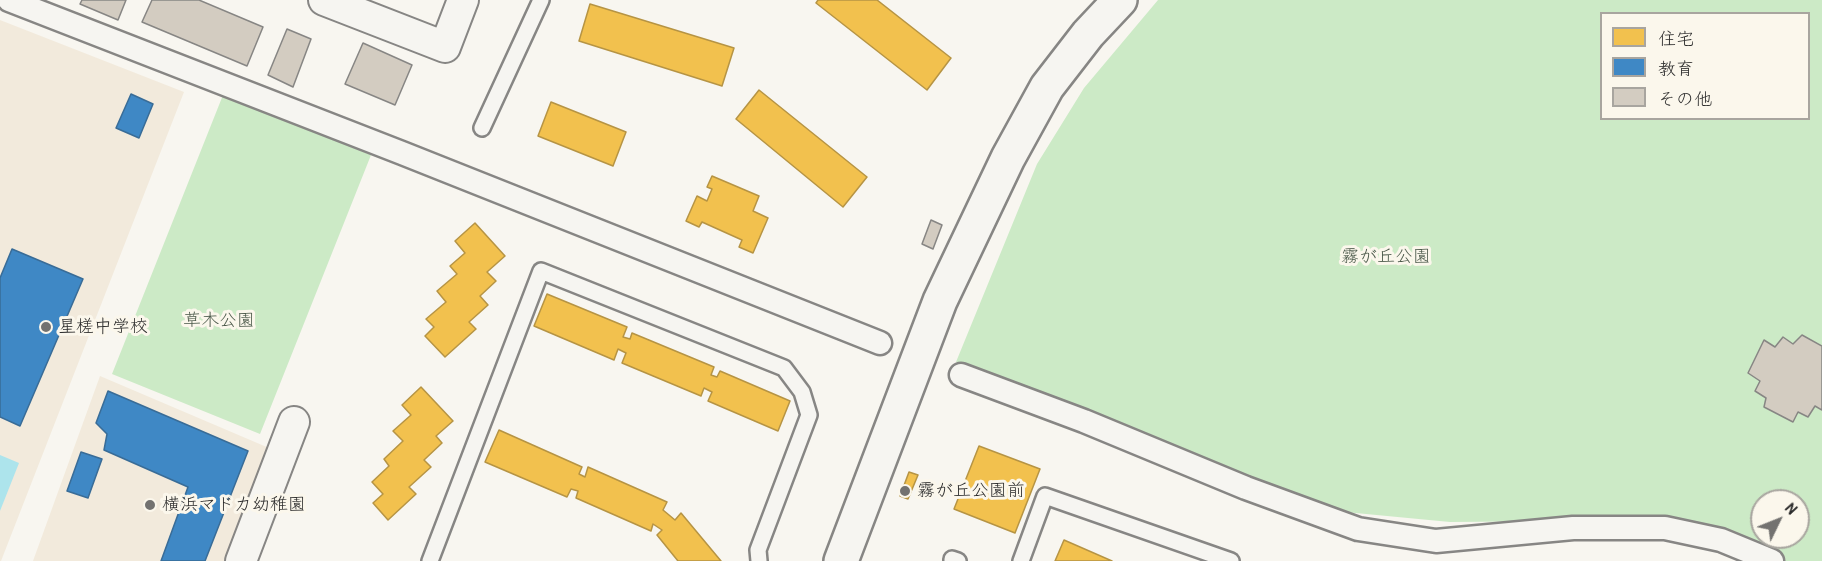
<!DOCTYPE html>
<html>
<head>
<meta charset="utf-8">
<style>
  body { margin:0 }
  #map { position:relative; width:1822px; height:561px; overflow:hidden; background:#f8f6f0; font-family:"Patrick Hand","Klee One",sans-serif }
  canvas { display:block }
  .legend { position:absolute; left:1600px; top:12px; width:210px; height:108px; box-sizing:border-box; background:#fbf7ec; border:2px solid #a8a59f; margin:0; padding:8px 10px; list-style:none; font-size:18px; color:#2b2b2b }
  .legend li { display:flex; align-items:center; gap:12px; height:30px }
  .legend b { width:30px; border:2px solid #a8a59f }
  .north { position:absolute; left:1750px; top:489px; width:60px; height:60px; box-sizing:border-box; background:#fbf7ec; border:2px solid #a8a59f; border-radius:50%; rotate:47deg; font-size:16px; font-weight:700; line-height:24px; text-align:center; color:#2b2b2b }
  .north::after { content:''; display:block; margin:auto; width:21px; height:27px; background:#737270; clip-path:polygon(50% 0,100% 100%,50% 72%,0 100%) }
</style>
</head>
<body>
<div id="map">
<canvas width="1822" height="561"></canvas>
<ul class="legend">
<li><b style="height:16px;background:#f2c14e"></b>住宅</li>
<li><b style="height:16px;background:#3f88c5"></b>教育</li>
<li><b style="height:16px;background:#d3ccc1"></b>その他</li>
</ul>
<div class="north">N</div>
</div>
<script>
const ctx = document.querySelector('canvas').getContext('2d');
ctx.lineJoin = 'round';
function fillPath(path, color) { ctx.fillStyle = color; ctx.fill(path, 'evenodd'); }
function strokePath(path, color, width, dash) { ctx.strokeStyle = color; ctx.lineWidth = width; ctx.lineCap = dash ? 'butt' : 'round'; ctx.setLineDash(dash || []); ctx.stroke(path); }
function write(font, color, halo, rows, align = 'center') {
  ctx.font = font + ' "Patrick Hand","Klee One",sans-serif'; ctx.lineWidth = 6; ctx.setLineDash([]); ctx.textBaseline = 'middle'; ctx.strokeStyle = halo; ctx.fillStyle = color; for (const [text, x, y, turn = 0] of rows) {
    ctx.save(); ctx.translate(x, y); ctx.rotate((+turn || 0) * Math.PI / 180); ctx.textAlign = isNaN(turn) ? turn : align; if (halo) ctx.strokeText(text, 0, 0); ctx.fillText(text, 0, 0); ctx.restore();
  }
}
const built = new Path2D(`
  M0,20L184,92L1,561H0Z
  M100,376L269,448L225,561H33Z`);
const green = new Path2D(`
  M1158,0H1822V561H1782L1718,529L1630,516L1574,521L1450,522L1324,510L1188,453L956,362L1037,164L1084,88ZM1602,14H1808V118H1602ZM1762,501H1798V537H1762Z
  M223,95L371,155L260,434L112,374Z`);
const water = new Path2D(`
  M0,455L19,463L0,511Z`);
const homes = new Path2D(`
  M818,0H877L951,58L927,90L816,3Z
  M590,4L734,48L722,86L579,41Z
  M759,90L867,177L843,207L736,119Z
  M551,102L626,132L613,166L538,136Z
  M712,176L759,196L753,211L768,218L753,253L739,247L742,240L702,222L699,227L686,221L697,196L707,201L712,189L707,187Z
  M475,223L505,256L487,272L496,281L480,296L488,305L469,322L476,329L445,357L425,336L434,327L426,319L446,302L437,291L457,274L450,266L465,253L455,241Z
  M547,294L627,327L623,337L630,339L632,333L714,367L711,375L717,377L720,371L790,401L778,431L708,401L712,392L704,388L701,396L622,363L626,353L618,349L614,360L534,326Z
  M421,387L453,421L436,436L442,443L424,460L431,467L409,487L416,494L388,520L373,503L383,494L372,482L389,466L384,459L403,441L393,431L411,415L402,405Z
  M499,430L582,467L579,474L585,477L588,467L667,502L663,510L675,520L681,513L721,561H678L657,535L662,530L653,524L651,531L576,498L578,491L571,489L567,497L485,462Z
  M979,446L1040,469L1015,533L954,509Z
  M909,472L918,475L908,499L900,496Z
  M1064,540L1112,561H1055Z`);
const schools = new Path2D(`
  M131,94L153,104L139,138L116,128Z
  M12,249L83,279L20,426L0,417V278Z
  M108,391L248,451L205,561H161L188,487L104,450L107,434L96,423Z
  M81,452L102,459L88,498L67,491Z`);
const building = new Path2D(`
  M82,0H126L118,20L80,4Z
  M152,0H199L263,27L247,66L142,22Z
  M287,29L311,39L293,87L268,75Z
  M363,43L412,65L395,105L345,84Z
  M931,220L942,225L933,249L922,244Z
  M1802,335L1822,346V410L1815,406L1808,417L1798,412L1793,422L1764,407L1766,398L1755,391L1760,381L1748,373L1764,340L1775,347L1783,337L1793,344Z`);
const service = new Path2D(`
  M482,128L541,0
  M430,561L541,271L784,368L802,392L809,415L758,550L759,561
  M952,561V559L958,561
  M1021,561L1045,496L1231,561`);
const pedestrian = new Path2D(`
  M9,0L402,153L880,343
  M961,375L1084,421L1246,488L1358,529L1436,541L1573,528H1665L1721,540L1772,561`);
const minor = new Path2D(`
  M324,0L445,47L463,0
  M241,561L294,422`);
const tertiary = new Path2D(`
  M841,561L940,301L1008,158L1047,87L1088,34L1120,0`);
const markers = [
  [46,327,6,"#737270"],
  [905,491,6,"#737270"],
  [150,505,6,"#737270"]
];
const parkNames = [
  ["霧が丘公園",1386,257],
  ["草木公園",219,321]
];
const poiNames = [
  ["星槎中学校",58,327],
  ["霧が丘公園前",917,491],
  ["横浜マドカ幼稚園",162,505]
];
fillPath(built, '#f2eadc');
fillPath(green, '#cceac6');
fillPath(water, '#ade4ec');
fillPath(homes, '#f2c14e');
strokePath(homes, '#b69444', 1.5);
fillPath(schools, '#3f88c5');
strokePath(schools, '#396c97', 1.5);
fillPath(building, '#d3ccc1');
strokePath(building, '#878684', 1.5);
strokePath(service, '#878684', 20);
strokePath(pedestrian, '#878684', 27);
strokePath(minor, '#878684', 34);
strokePath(tertiary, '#878684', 38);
strokePath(service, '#f6f5f1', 15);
strokePath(pedestrian, '#f6f5f1', 22);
strokePath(minor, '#f6f5f1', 30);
strokePath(tertiary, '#f6f5f1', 33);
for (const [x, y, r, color] of markers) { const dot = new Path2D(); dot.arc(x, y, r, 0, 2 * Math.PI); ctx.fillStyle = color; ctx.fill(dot); strokePath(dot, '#fbf7ec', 2); }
write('18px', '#4a5849', '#fbf7ec', parkNames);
write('18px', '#2b2b2b', '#fbf7ec', poiNames, 'left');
</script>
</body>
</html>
